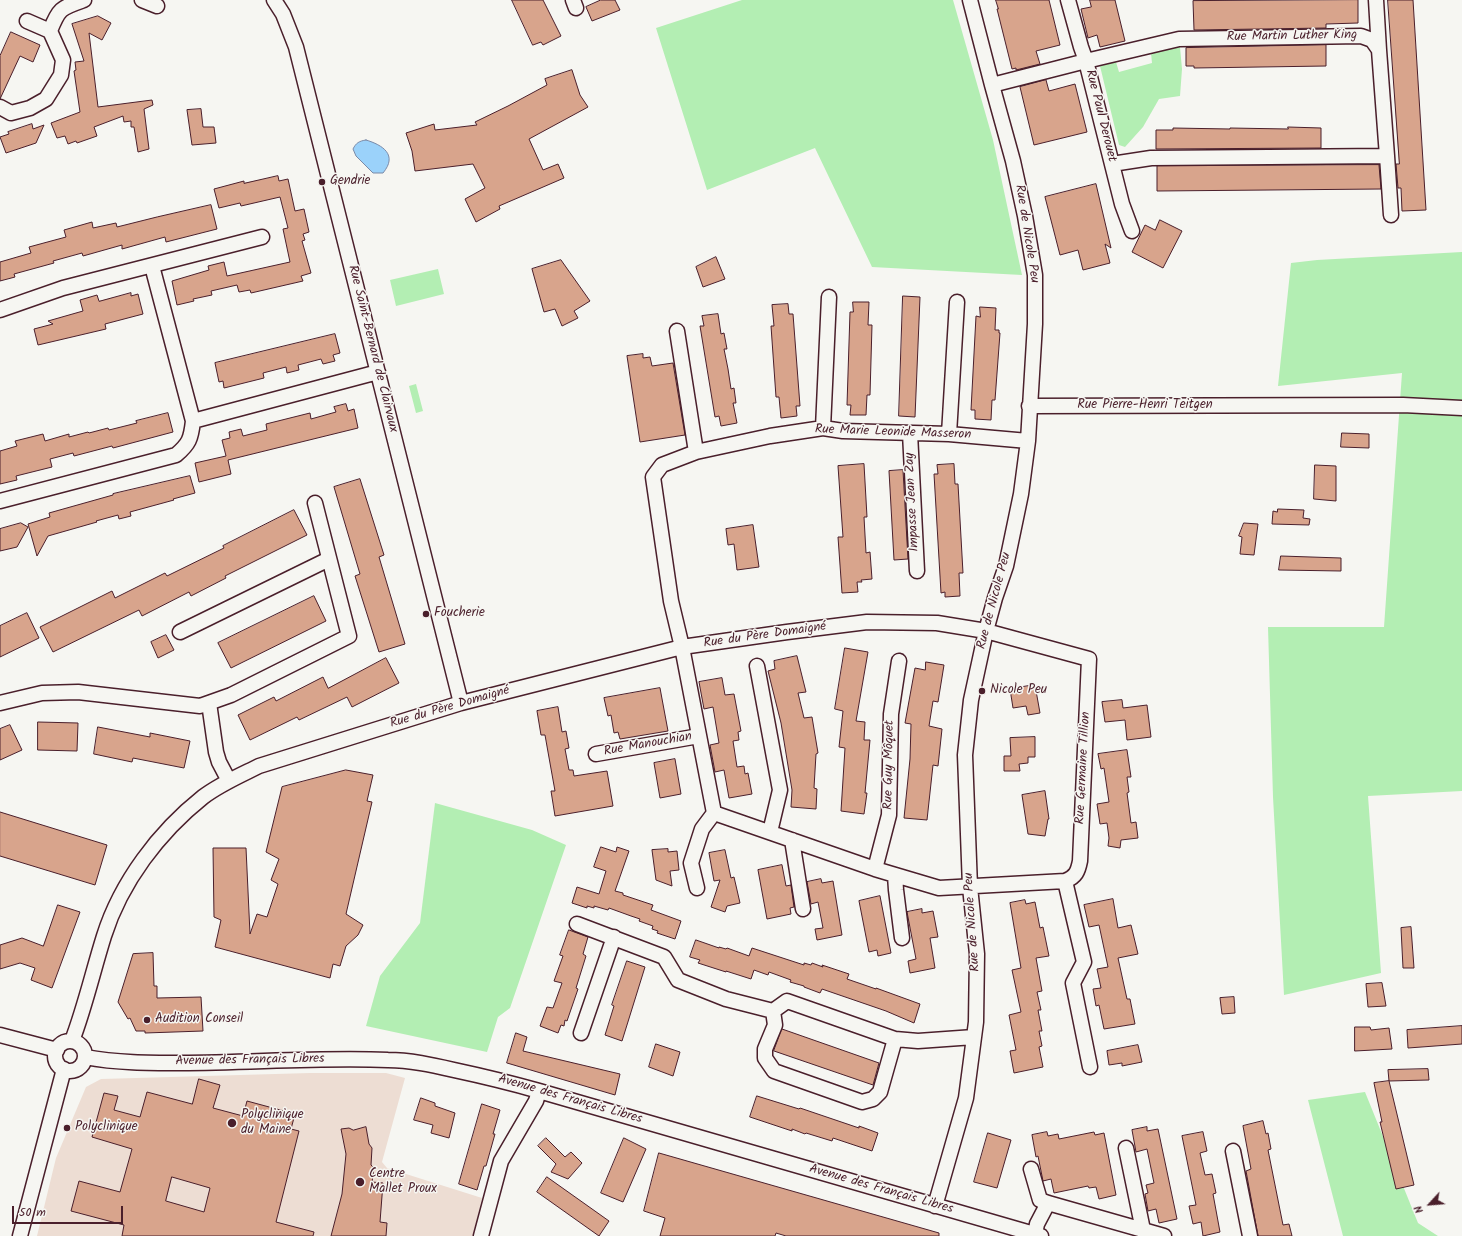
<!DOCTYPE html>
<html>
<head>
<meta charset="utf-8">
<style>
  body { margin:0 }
  #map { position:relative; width:1462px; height:1236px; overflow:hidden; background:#f6f6f2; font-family:Kalam,sans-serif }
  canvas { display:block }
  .north { position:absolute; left:1410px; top:1184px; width:40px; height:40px; -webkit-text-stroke:3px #f6f6f2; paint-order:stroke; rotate:244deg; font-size:11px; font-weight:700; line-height:16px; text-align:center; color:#4a1f2b }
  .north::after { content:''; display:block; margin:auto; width:14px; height:18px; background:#4a1f2b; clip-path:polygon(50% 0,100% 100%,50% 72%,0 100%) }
  .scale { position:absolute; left:12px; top:1206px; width:111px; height:18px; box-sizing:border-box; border:2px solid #4a1f2b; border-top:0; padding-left:5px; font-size:12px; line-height:14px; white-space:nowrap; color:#4a1f2b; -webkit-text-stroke:3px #f6f6f2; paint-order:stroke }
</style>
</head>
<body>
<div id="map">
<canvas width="1462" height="1236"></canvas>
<div class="north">N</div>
<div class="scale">50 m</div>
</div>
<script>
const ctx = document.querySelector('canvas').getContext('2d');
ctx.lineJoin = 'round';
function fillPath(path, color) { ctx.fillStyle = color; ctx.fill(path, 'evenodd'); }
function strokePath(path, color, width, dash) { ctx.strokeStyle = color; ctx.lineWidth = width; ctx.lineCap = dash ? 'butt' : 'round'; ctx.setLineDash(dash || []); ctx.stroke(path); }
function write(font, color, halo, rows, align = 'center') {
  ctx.font = font + ' Kalam,sans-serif'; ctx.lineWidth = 3; ctx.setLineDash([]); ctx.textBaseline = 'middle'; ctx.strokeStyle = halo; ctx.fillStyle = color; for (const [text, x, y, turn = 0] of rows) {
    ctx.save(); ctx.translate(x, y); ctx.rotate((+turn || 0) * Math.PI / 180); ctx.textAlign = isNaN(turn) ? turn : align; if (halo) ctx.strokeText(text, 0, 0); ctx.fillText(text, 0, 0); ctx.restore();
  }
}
const built = new Path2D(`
  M310,1073H386L405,1078L382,1162L387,1168L482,1198L473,1236H37L56,1158L86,1087L101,1079Z`);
const green = new Path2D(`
  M742,0H953L993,140L1022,275L872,267L815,148L707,190L656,28Z
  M1180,47L1182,69L1180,96L1159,99L1143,127L1125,147L1119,145L1100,66L1116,62L1119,72L1152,63L1151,53Z
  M1462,252V791L1368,796L1381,973L1284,995L1273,797L1268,627H1384L1402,373L1278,386L1291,263L1317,260Z
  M438,269L444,294L396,306L390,280Z
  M416,384L423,411L416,413L409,386Z
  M435,803L532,830L566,845L510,1008L498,1017L487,1052L366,1026L380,976L420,923Z
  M1365,1092L1418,1223L1438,1236H1343L1308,1100Z`);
const water = new Path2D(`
  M366,140C383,145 398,155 383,173H373L356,156L353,149C356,143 359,141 366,140Z`);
const building = new Path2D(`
  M512,0H543L561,36L543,45L541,42L533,45Z
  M601,0H615L620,10L592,21L586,7Z
  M996,0H1049L1060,45L1036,51L1040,64L1016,70V68L1012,69L997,9H998Z
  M1090,0H1115L1125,41L1100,47L1097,35L1088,38L1081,9L1091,7Z
  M1358,0V23L1326,24V28L1194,30L1193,1Z
  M1388,0H1413L1426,210L1402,211L1401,188H1398L1396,164H1399Z
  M98,16L111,23L102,40L89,33L98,107L152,100L153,105L144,109L149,149L138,152L134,127H131V121L124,122L123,116L94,127L97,136L77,143L76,141L68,144L65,136L57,138L51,123L80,112L74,71L76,70L75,62L84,61L72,24Z
  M11,32L40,45L33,62L20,56L0,99V56Z
  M1326,45V66L1194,68V66H1186V48Z
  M572,70L580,95L588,107L529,139L543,170L558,164L564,178L499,206L500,209L476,222L465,199L485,188L473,164L415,171L412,151L406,133L434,124L435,130L477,125L475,122L508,106L547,85L545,79Z
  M1046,80L1049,91L1075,84L1087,132L1034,145L1020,87Z
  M201,109L203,127H214L216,143L192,145L187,110Z
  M32,124L33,129L44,125L36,143L6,153L0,137L9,134L8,132Z
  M1288,127L1321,128V148L1156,149V130H1173V128L1230,129V128L1288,129Z
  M1379,165L1381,189L1157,191V166Z
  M278,176L279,181L288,179L295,211L304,209L309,232L303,234L305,240L302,241L311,273L301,276L303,281L251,293L250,290L239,292L237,285L211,291L212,295L193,299L194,301L177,305L172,281L209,270L208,266L224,262L227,276L290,262L283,229L288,228L280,197L241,206L240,203L219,208L214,189L244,181V183Z
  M1096,184L1111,248L1105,244L1110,263L1083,270L1078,250L1060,255L1045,197Z
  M211,205L217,229L166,242L165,237L122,249V245L83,256L82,253L53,261L54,263L14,274L15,277L0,281V262L31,253L29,247L66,237L64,230L92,222L93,228L116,223L117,227L157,217Z
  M1160,220L1182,231L1163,268L1132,252L1145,225L1155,230Z
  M716,257L725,279L703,287L696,267Z
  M561,260L590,301L574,311L578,318L562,326L555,309L544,312L532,269Z
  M131,293V296L138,294L143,314L105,324L106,329L38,345L34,329L53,324L48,321L83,311L80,300L97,295L99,301Z
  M903,296L920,297L915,417L899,416Z
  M853,302H869L868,325H872L870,395H867L866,415H850L851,405H847L850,312H853Z
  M788,304L789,314H793L800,406H796L797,416L781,418L779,397H776L771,326H774L772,305Z
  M980,307L996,308L995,330H999V333H1000L995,400H992L991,420L975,419V410H971L976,316L980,317Z
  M718,314L721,334L724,333L727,349H724L728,369L731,389L734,388L736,403H733L737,423L721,426L719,416L715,417L700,326H704L702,316Z
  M335,334L340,353L333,355L335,361L323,364L321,359L298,365L299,370L287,373L286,367L263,373L264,378L224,388L223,381L219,382L215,363Z
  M643,354V358L650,357L652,366L673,363L685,435L640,442L627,356Z
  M346,404L348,411L354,409L358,428L228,460L231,474L199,482L195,463L226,456L222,440L230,438L229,432L241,429L243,436L267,430L266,424L310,413L311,419L336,412L334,407Z
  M168,413L173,432L113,448L112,446L74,456L73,453L50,459L52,467L16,476L17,480L0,484V451L17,446L15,441L43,434L45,441L69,434V437L88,432L89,433L108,428L109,430L137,423L136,421Z
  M1342,433L1369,434V448L1341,447Z
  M864,464L867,517H864L866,553L870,552L872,579L861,580L862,582H857L858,592L842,593L838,537H843L838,466Z
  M954,464L955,484H958L963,573H959L960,596L945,597V592L941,593L934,474H938L937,465Z
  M1315,465L1336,466V501L1314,499Z
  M903,470L908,559L894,560L889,471Z
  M190,476L195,493L173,499L174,500L130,512L131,516L119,519L118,515L96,521L97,522L48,536L37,556L28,524L50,517L49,513L113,495V494Z
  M360,479L384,555L379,557L405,644L379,652L355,576L360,574L334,487Z
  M1278,509L1304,510L1303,518L1310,519L1309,525L1272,524L1273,511L1277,512Z
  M294,510L307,535L225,576L226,578L191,596L189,592L142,616L139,610L53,652L40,627L112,591L115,598L165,573L167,576L224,548L223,546Z
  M21,523L28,527L17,547L0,551V529Z
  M1244,523L1258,524L1254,555L1240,554L1242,537L1239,536Z
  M753,525L759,567L737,570L734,544L728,545L726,529Z
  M1281,556L1341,558V571L1279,570Z
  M314,596L326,621L231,668L218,643Z
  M27,613L39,638L0,657V626Z
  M166,635L174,650L158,658L151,642Z
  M845,648L868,652L856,721L865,722L864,740H870L865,793H867L864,814L841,811L845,748L839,747L843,711L835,709Z
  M797,656L806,692L798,693L804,718L812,717L818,753L816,754L814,788L817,789L816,809L791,807L792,790L781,723L768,671L775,669L774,661Z
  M386,658L399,683L352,707L347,697L299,720L297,717L250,740L238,715L274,697L276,701L323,677L328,688Z
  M926,662L944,665L938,702L933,701L929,726L942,729L938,766L933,765L927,820L904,818L910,759L911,724L905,723L915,668L925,670Z
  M722,678L725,695L734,694L741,731L738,732L739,740L733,741L737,767L744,766L745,774L748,773L752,794L729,798L724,770L715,772L710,745L719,743L713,707L704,709L699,682Z
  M1035,685L1040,713L1028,715L1026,706L1013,708L1010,689Z
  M660,688L668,731L620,739L618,732L614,733L611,715L608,716L604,698Z
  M1122,700L1123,708L1147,705L1151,737L1127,740L1125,720L1105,722L1102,702Z
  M558,707L562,732L566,731L569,748L565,749L569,770H573L574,776L607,771L613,806L555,816L551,791H555L548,752L545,735H541L537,711Z
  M38,722L78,723L77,751L38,750Z
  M10,725L22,750L0,760V729Z
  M98,727L150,737V733L190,741L184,768L133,758L132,762L94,754Z
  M1035,737V757H1028V763L1019,764L1020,771H1004V756H1011L1010,738Z
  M1127,750L1131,777H1127L1129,792L1127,793L1131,823L1136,822L1138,838L1121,840L1120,848L1108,846L1109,838L1107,823L1100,824L1097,804L1109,802L1104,768L1101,769L1098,754Z
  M675,759L681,794L660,798L654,763Z
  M346,770L373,775L367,801L372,802L346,914L363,925L358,935L346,946L340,966L333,964L330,978L215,947L221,920L214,917L213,848H246L250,934L257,914L267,917L278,884L271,880L279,859L266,852L282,787Z
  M1045,791L1049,819H1048L1045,836L1028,834L1022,795Z
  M0,812L107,845L95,885L0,856Z
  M601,847L616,852L617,847L629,851L615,891L623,893V895L653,905L651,910L681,921L675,939L657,933L658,931L652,929L653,926L639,921L640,919L631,916L609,908L608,910L594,906V908L587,906V908L572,903L577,887L599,894L606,871L594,867Z
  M668,849V852L677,851L679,870L670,871L672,886L656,880L652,850Z
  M725,850L731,878L734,877L740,903L727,906L725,912L711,907L720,880L714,881L709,853Z
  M782,865L786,886L791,885L794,907L790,908L791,914L767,919L758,870Z
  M821,879L822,883L833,881L842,935L817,940L815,929L823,928L818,902L811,904L807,882Z
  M880,896L891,953L878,956L877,950L869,952L859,901Z
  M1113,899L1118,928L1131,925L1138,954L1118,958L1127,999H1130L1135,1024L1104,1029L1099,1005L1096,1006L1093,989L1101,988L1097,969L1108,967L1099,925L1089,927L1084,905Z
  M1025,900L1026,904L1035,902L1040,928L1043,927L1049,956L1036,958L1042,991L1037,992L1041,1010H1038L1042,1031H1039L1042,1046L1039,1047L1043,1067L1014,1073L1010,1051L1016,1050L1009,1015L1021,1012L1012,970L1021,968L1010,903Z
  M58,905L80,912L52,988L31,980L35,968L20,963L0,969V945L22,938L43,946Z
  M922,909V913L933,911L938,937L930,938L935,968L910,973L908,961L916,959L907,912Z
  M1411,927L1414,968H1403L1401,928Z
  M569,930L588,937L583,954L586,956L576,988L578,989L567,1021L565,1020L564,1026L561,1025L558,1033L540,1026L547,1007L553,1008L562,983L554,981L563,956L560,955Z
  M696,940L719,948V947L726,949L727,948L749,956L752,948L804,965V963L811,965L812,963L823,967L822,965L849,974L847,979L876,989V988L920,1004L914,1023L886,1011L822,989L820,993L804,987V986L790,982L791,980L769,972L768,975L754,970L751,979L726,971V972L698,963L700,960L690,957Z
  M153,953L154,986H157V998L201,997L203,1031L145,1033V1031H136L130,1018L128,1019L118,1002L133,954Z
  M627,961L645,967L622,1041L605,1035L614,1006L612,1005Z
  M1382,983L1386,1006L1368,1007L1366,984Z
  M1234,997L1235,1013L1222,1014L1220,998Z
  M1462,1026V1044L1408,1048L1407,1030Z
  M1355,1027H1370L1371,1030L1389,1028L1392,1049L1355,1051Z
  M782,1029L879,1063L873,1085L774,1051Z
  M516,1033L527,1037L523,1051L620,1074L615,1095L507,1063Z
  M656,1044L680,1052L673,1076L649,1067Z
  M1138,1045L1142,1062L1122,1066V1063L1109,1065L1107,1051Z
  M1428,1069L1429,1080L1389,1081L1388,1070Z
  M199,1079L220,1085L213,1108L243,1116L247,1101L295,1114L291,1129L299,1131L276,1222L314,1232L313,1236H122L124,1225L71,1211L79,1181L120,1192L132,1149L92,1137L104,1093L118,1096L114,1110L140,1117L147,1092L192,1104ZM172,1177L210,1188L204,1212L166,1201Z
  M1389,1081L1414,1185L1396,1189L1380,1122H1382L1374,1083Z
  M757,1096L799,1109L800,1108L859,1128V1126L878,1133L872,1151L833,1138L832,1141L806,1133L805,1134L792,1129V1131L750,1117Z
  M421,1098L435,1103V1106L455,1113L449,1138L431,1133L433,1125L414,1120Z
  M482,1104L500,1110L493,1134H495L486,1166H484L477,1190L459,1184Z
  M1263,1121L1266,1134L1268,1133L1271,1149L1268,1150L1283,1225L1289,1224L1292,1236H1258L1246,1171L1251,1169L1243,1126Z
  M366,1127L369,1144L372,1148L371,1165L374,1168L372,1182L383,1183L380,1222L387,1223L386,1236H331L342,1194L346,1154L341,1129L349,1128L353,1130Z
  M1147,1127V1131L1158,1129L1177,1219L1159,1223L1156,1209L1148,1211L1145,1194L1148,1193L1146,1185L1154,1183L1147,1149L1136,1152L1132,1130Z
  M1047,1132L1048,1136L1058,1134L1059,1139L1094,1132L1095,1135L1104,1133L1116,1195L1099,1199L1096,1187L1089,1188L1088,1186L1054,1193L1051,1179L1043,1181L1038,1156L1036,1157L1032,1135Z
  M1203,1132L1207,1151L1200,1153L1205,1175L1212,1174L1216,1193L1213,1194L1220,1232L1203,1236L1201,1222L1193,1224L1189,1206L1196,1205L1182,1136Z
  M988,1133L1011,1140L997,1188L974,1182Z
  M546,1138L565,1157L571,1152L582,1163L568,1179L551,1172L556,1164L538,1146Z
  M624,1138L646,1149L623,1202L601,1193Z
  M659,1153L939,1233V1236H786L776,1233L775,1236H660L665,1218L644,1211Z
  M547,1177L609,1221L599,1236L537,1192Z`);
const minor = new Path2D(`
  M142,0L157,6
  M274,0L283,14L296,47L461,703
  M573,0L576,8
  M1068,0L1081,47L1086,61L1122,204L1132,231
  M1376,0L1379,50
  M27,21L50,31C59,8 61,8 84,0
  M992,85L1086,61L1179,39L1361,36L1372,40L1379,50L1387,156L1151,158L1112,164
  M0,107L11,113L30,108L46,99L61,75L63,60L50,31
  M1387,156L1391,215
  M152,266L193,421
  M0,310L63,288L262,237
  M677,331L696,452
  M1029,406L1403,405L1462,408
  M823,428L829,297
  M910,433L917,571
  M949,434L957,302
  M0,501L176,455C189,444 191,439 193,421L378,372
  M180,632L329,559
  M757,666L780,790L770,832
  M0,703L42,693L78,692L200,706L231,695L349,636L315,503
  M209,703L216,752L219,762L229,781
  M596,754L699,736
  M792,840L803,909
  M875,869L889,815L891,714L899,661
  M895,875L896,890L902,938
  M1065,881L1084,962L1073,983L1090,1067
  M697,888L691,863L702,829L714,813
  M577,924L664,957L678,980L726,999L773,1011L787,1001L895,1039L918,1041L974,1037
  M773,1011L775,1025L765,1049V1058L774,1071L862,1102L873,1099L880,1092L895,1039
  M581,1033L614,937
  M0,1035L57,1050
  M72,1041C85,1007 93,971 104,936C121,882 159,832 203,797C220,784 241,775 259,766L461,703L682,647L787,632L867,622L937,623L986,631L1089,659L1080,861C1078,871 1076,877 1065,881L939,888L875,869L714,813L682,647L671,601L653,477L662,465L696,452L770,436L823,428L843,431L949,434L1028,441
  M55 1056a15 15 0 1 1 30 0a15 15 0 1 1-30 0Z
  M85,1057C117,1063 149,1063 181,1063C250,1063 319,1057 388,1060C410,1060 432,1065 454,1070C482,1076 511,1083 539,1091L1041,1236
  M1126,1148L1143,1230
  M1233,1151L1250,1236
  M1031,1169L1040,1200L1048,1203L1164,1236
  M935,1206L966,1098L976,1022L977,954L970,887L965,755L971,700L986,631L995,598L1006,566L1021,494L1028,441L1035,324V275L1025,216L1013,161L992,85L970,0
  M1035,1234L1037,1224L1048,1203
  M20,1236L64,1069
  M481,1236L501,1161L536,1101L539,1091`);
const markers = [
  [322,182,4,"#4a1f2b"],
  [426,614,4,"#4a1f2b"],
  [982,691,4,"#4a1f2b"],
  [147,1020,4,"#4a1f2b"],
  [232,1123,5,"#4a1f2b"],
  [67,1128,4,"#4a1f2b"],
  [360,1182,5,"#4a1f2b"]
];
const streetNames = [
  ["Rue Martin Luther King",1292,37,-1],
  ["Rue Paul Derouet",1100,116,76],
  ["Rue de Nicole Peu",1026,234,81],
  ["Rue Saint-Bernard de Clairvaux",372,349,76],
  ["Rue Pierre-Henri Teitgen",1145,406],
  ["Rue Marie Leonide Masseron",893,433,2],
  ["Impasse Jean Zay",913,502,-93],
  ["Rue de Nicole Peu",995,601,-75],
  ["Rue du Père Domaigné",765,636,-8],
  ["Rue du Père Domaigné",450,708,-16],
  ["Rue Manouchian",648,745,-10],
  ["Rue Guy Môquet",890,765,-89],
  ["Rue Germaine Tillion",1084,768,-87],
  ["Rue de Nicole Peu",973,922,-94],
  ["Avenue des Français Libres",250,1061,-1],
  ["Avenue des Français Libres",570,1100,16],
  ["Avenue des Français Libres",881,1190,16]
];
const poiNames = [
  ["Gendrie",330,182],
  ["Foucherie",434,614],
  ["Nicole Peu",990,691],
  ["Audition Conseil",155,1020],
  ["Polyclinique",241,1116],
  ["du Maine",241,1131],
  ["Polyclinique",75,1128],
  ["Centre",369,1175],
  ["Mallet Proux",369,1190]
];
fillPath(built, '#edddd3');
fillPath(green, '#b3eeb3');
fillPath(water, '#9bd2fa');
strokePath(water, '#7b8aa7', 1);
fillPath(building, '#d8a48c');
strokePath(building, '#4a1f2b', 1);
strokePath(minor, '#4a1f2b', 17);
strokePath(minor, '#f6f6f2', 14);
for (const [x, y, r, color] of markers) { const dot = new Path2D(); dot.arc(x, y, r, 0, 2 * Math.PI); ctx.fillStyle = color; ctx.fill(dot); strokePath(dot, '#f6f6f2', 1.5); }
write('13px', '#4a1f2b', '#f6f6f2', streetNames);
write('13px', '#4a1f2b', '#f6f6f2', poiNames, 'left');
</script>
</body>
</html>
